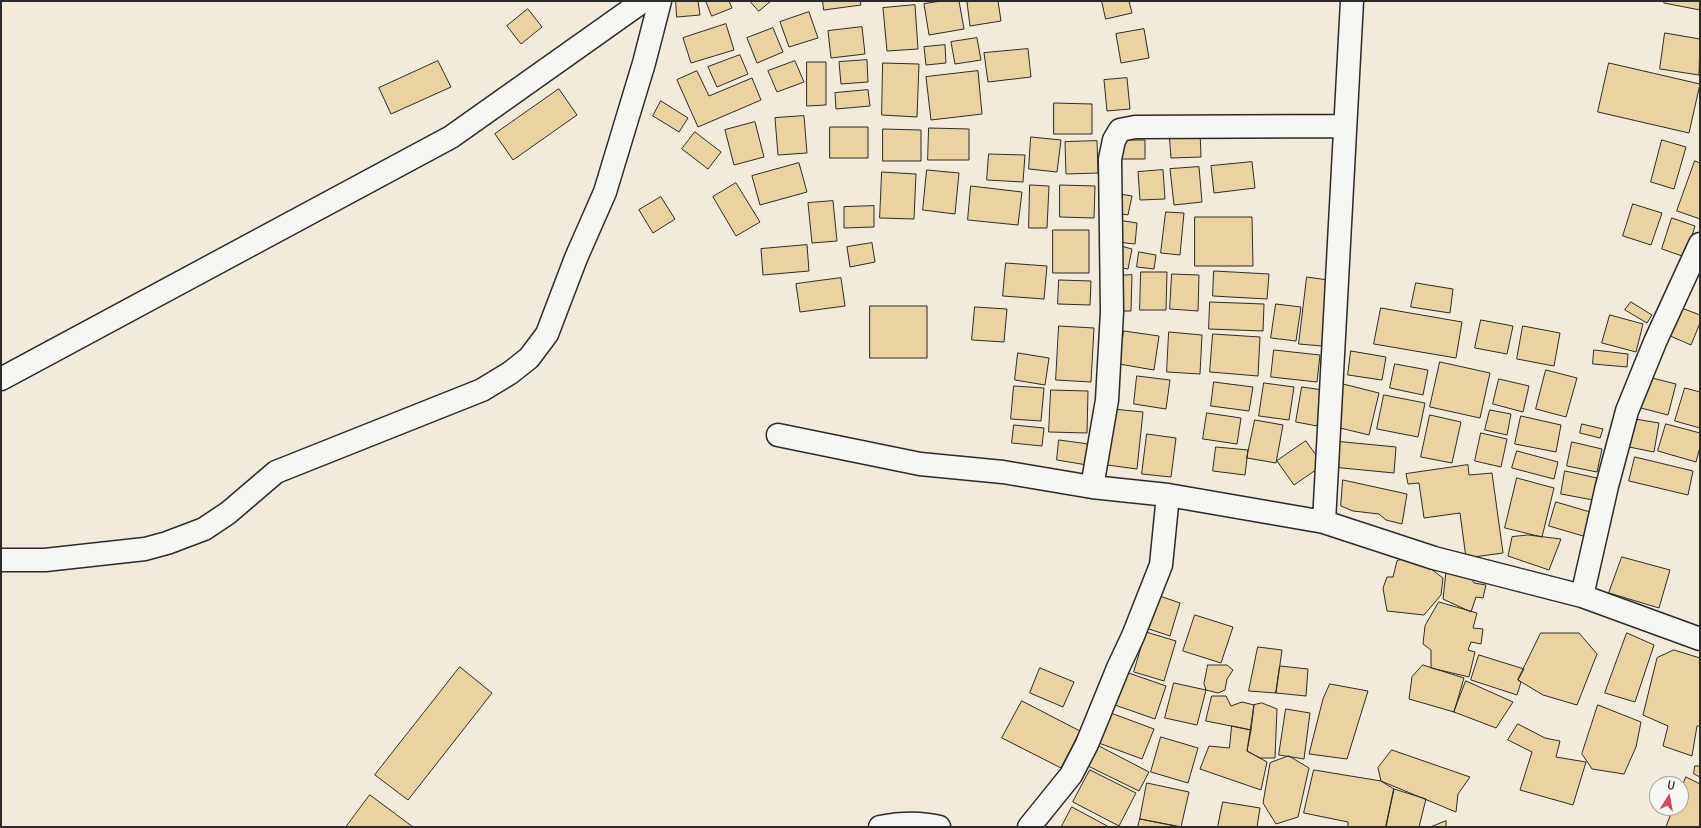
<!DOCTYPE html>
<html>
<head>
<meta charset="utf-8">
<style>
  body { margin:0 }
  #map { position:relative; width:1701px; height:828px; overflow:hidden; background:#f3ebda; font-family:Delius,sans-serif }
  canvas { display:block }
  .frame { position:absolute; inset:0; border:2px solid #2b2b2b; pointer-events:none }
  .north { position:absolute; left:1649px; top:776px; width:40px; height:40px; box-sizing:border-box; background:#f6f6f2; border:1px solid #a5a5a2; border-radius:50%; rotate:11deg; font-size:11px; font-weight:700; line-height:16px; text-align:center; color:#2b2b2b }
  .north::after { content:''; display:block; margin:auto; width:14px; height:18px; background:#d1495b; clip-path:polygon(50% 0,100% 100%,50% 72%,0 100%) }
</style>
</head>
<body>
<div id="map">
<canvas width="1701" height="828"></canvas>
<div class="frame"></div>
<div class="north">U</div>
</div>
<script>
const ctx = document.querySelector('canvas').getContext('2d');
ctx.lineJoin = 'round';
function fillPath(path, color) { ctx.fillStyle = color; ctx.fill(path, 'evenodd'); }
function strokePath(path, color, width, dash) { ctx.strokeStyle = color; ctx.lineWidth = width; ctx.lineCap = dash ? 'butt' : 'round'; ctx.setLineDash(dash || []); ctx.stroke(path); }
const building = new Path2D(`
  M676,1H698L700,15L677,17Z
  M706,1H729L732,8L712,16Z
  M750,1H771L759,11Z
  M823,1H860L861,5L824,10Z
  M942,1H959L964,29L929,35L924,4Z
  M998,1L1001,21L970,26L967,2Z
  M1102,1H1129L1132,13L1106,19Z
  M1665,1H1700V10L1664,3Z
  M915,5L918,49L887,51L883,8Z
  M528,9L542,27L521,44L507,26Z
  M809,12L818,38L789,47L780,22Z
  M726,24L734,50L691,63L683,38Z
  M862,27L865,54L831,58L828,31Z
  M773,28L783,52L757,63L747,38Z
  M1144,29L1149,58L1121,63L1116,34Z
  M1665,33L1700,39L1699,75L1660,69Z
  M977,38L981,60L955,64L951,42Z
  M945,45L946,63L926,65L924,47Z
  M1028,49L1031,77L988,82L984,53Z
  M740,55L748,74L717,87L708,67Z
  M867,60L868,82L841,84L839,62Z
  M438,61L451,87L391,114L379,88Z
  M795,61L804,82L777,92L768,71Z
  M807,62H826V105L807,106Z
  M883,63L919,64L917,117L882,115Z
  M1609,63L1700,84L1689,133L1598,112Z
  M697,71L709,96L752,78L761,100L698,127L677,80Z
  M978,71L982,114L931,120L926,77Z
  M1127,78L1130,109L1107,111L1104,80Z
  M559,89L577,115L513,160L495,134Z
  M868,90L870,106L836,109L835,93Z
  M661,101L688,118L679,132L653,116Z
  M1054,103L1092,104V134H1054Z
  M804,116L807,153L778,155L775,118Z
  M755,122L764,157L734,165L725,130Z
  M830,127H868V158H830Z
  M929,128L969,129V160H928Z
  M883,129L921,130V161H883Z
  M1200,131L1201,157L1171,158L1169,132Z
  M695,132L721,152L708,169L682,149Z
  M1031,137L1061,140L1057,172L1029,169Z
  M1121,140H1145V159H1121Z
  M1662,140L1686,147L1674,189L1651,182Z
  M1097,141L1098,173L1066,174L1065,142Z
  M989,154L1025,155L1023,182L987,180Z
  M1695,161L1700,163V219L1677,211Z
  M1252,162L1255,188L1214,193L1211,166Z
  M799,163L807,192L760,205L752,176Z
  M1199,167L1202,202L1174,205L1170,169Z
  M927,170L959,173L955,214L923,210Z
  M1163,170L1165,199L1140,200L1138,172Z
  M882,172L916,174L914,219L880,218Z
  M736,183L760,222L736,236L713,197Z
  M1030,185L1049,186L1047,228H1029Z
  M1060,185L1095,186L1094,218L1060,217Z
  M971,186L1022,192L1018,225L968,220Z
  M1120,194L1132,196L1128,215L1117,213Z
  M661,197L675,219L653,233L639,210Z
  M833,201L837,241L812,243L808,203Z
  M1633,204L1662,213L1651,245L1623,236Z
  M874,206V227L844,228V207Z
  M1166,212L1184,213L1180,255L1161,253Z
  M1195,217H1252L1253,266H1195Z
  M1672,218L1695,226L1685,257L1662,249Z
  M1118,220L1137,223L1135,244L1116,242Z
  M1053,230H1089V273H1053Z
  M872,243L875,262L850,267L847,247Z
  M807,245L809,271L763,275L761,249Z
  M1121,246L1132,249L1128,269L1116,267Z
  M1139,252L1156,255L1154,269L1137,267Z
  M1006,263L1047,266L1044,299L1003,296Z
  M1214,271L1269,274L1267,299L1213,296Z
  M1141,272H1167L1166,310H1140Z
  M1172,274L1199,275L1198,311L1170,309Z
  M1132,275L1131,311H1116V276Z
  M1307,277L1328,280L1322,346L1299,344Z
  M841,278L845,306L800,312L796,284Z
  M1059,280L1091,281L1090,305L1058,304Z
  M1416,283L1453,289L1450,313L1411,307Z
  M1210,302L1264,304L1263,331L1209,329Z
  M1631,302L1652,315L1647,323L1625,310Z
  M1276,304L1301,307L1296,341L1271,338Z
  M870,306H927V358H870Z
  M975,307L1007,309L1004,342L972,340Z
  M1679,307L1700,315V323L1691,345L1668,335Z
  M1381,308L1462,322L1456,358L1374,344Z
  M1610,315L1643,324L1636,352L1602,343Z
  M1481,320L1513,326L1507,354L1475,348Z
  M1059,326L1094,328L1091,382L1056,380Z
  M1523,326L1560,333L1554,366L1517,359Z
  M1124,331L1159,336L1154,370L1119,364Z
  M1169,332L1202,335L1200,374L1167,372Z
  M1213,334L1260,337L1258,376L1210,372Z
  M1274,350L1320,355L1317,382L1271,377Z
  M1594,350L1628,354L1627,367L1593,364Z
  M1351,351L1386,357L1382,380L1348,375Z
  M1018,353L1049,358L1045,385L1015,380Z
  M1440,362L1490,373L1480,418L1430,407Z
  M1395,364L1428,370L1423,395L1390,388Z
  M1546,370L1577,378L1566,417L1536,409Z
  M1137,376L1170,380L1166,409L1134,404Z
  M1648,377L1676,384L1668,415L1641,408Z
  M1499,379L1529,386L1523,412L1493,404Z
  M1214,382L1253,387L1249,411L1211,406Z
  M1264,383L1294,387L1289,420L1259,416Z
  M1343,384L1379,393L1369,435L1332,426Z
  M1014,386L1044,388L1041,421L1011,419Z
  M1302,387L1323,390L1317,426L1296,422Z
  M1685,388L1700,392V428L1675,421Z
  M1051,390L1088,391L1087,433L1049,432Z
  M1384,395L1425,403L1418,437L1377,429Z
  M1113,409L1143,412L1137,469L1107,465Z
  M1490,410L1511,414L1507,435L1485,430Z
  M1207,413L1241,418L1237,444L1203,439Z
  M1430,415L1461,422L1452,463L1421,457Z
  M1521,416L1561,425L1556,452L1515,444Z
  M1635,419L1659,423L1654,452L1629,447Z
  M1255,420L1283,425L1276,463L1247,458Z
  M1582,424L1603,429L1600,438L1580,433Z
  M1666,424L1700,433V447L1696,462L1658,451Z
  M1014,425L1044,428L1042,446L1012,443Z
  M1481,433L1507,439L1501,467L1475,461Z
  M1147,434L1176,438L1171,477L1142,474Z
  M1059,440L1096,445L1093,466L1057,460Z
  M1306,441L1323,465L1294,485L1277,461Z
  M1334,441L1396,447L1394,473L1332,467Z
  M1572,442L1602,449L1597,472L1567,466Z
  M1216,447L1248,450L1245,475L1213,471Z
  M1517,451L1558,462L1554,479L1512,468Z
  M1635,457L1693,471L1688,495L1629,481Z
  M1468,465L1469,475L1492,473L1503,553L1466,558L1460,513L1424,518L1419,483L1408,484L1406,474Z
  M1565,471L1597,478L1593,500L1561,494Z
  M1517,478L1554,488L1542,537L1505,528Z
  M1343,480L1407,494L1402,524L1386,520L1379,514L1353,511L1341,506Z
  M1556,502L1597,514L1590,538L1549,526Z
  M1528,535L1561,539L1549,570L1508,556L1512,537Z
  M1622,557L1670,570L1659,608L1609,593Z
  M1405,558L1429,560L1431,569L1443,578L1441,595L1424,615L1387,611L1383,588L1387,577H1393L1397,561Z
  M1467,571L1474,583L1486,585L1483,598L1476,597L1471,612L1443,599L1446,572Z
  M1157,595L1180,603L1170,636L1146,628Z
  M1439,602L1477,613L1473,628L1483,629L1481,644L1471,642L1468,650L1475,652L1469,677L1431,668V650L1423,644L1425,626Z
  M1195,615L1233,627L1221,663L1183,651Z
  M1146,632L1176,641L1164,681L1134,672Z
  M1541,633H1579L1597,654L1577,705L1543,695L1518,680Z
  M1627,633L1654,645L1635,702L1605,693Z
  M1258,647L1282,650L1276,693L1249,691Z
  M1674,650L1700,658V726H1697L1692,756L1663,746L1668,726L1643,715L1657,658Z
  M1479,655L1524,669L1518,680L1521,682L1517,695L1471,680Z
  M1208,665H1227L1233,670L1227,679L1225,690L1218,693L1206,690L1204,684Z
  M1423,665L1464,678L1454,712L1409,699L1412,677Z
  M1280,666L1308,669L1306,696L1276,693Z
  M460,667L492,693L408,800L375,775Z
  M1040,668L1074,682L1063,707L1030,693Z
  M1123,671L1166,686L1155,719L1112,704Z
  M1466,681L1513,702L1496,728L1454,712Z
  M1174,683L1206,690L1197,725L1165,718Z
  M1330,684L1368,691L1347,759L1309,754L1323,699Z
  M1212,696H1226L1231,706L1242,702L1254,705L1251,730L1206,721Z
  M1022,701L1080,731L1061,768L1002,738Z
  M1262,703L1277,709L1275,758H1260L1247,751L1254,705Z
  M1598,705L1641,722L1636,747L1624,774L1592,769L1582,754Z
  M1286,709L1310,713L1304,759L1279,755Z
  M1108,712L1154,729L1142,759L1096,742Z
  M1518,724L1545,738L1560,741L1556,757L1586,762L1573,805L1520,790L1532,752L1508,740Z
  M1232,726L1251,730L1247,751L1267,762L1261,790L1200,769L1209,746L1229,748Z
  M1161,737L1198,748L1188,783L1151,772Z
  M1099,746L1149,772L1139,791L1088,766Z
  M1392,750L1470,777L1458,794L1456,812L1381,781L1378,768Z
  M1289,756L1309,768L1298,817L1276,824L1263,803L1270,763Z
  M1695,766H1700V777L1694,774Z
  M1090,770L1136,793L1119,826L1073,802Z
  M1314,770L1381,781L1394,789L1386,827H1348V822L1304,813Z
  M1686,777L1700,784V827H1666L1673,808H1681V790Z
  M1147,783L1189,792L1181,827L1140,819Z
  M1394,789L1426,799L1419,827H1386Z
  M370,795L413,827H346Z
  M1223,802L1260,808L1257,827H1218Z
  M1072,807L1109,827H1063L1062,826Z
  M1140,819L1181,827H1138Z
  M1446,821V827H1431Z`);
const minor = new Path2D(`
  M1,379L451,137L643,1
  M778,435L920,464L1003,472L1092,487L1168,495L1324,522L1434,558L1582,596L1700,639
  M1092,487L1107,400L1112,312L1110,159L1114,140L1120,130L1135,127L1345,126
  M1324,522L1352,1
  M1,560H45L145,549L167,543L204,529L228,513L276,472L482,390L510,373L529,358L547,334L576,258L605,192L644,63L660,1
  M1582,596L1607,486L1627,411L1655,342L1700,244
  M880,827C901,823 919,822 939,827
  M1029,827L1071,775L1087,744L1118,668L1133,636L1161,565L1168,495`);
fillPath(building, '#ebd2a1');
strokePath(building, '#2b2b2b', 1);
strokePath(minor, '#2b2b2b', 25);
strokePath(minor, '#f6f6f2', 22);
</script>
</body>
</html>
